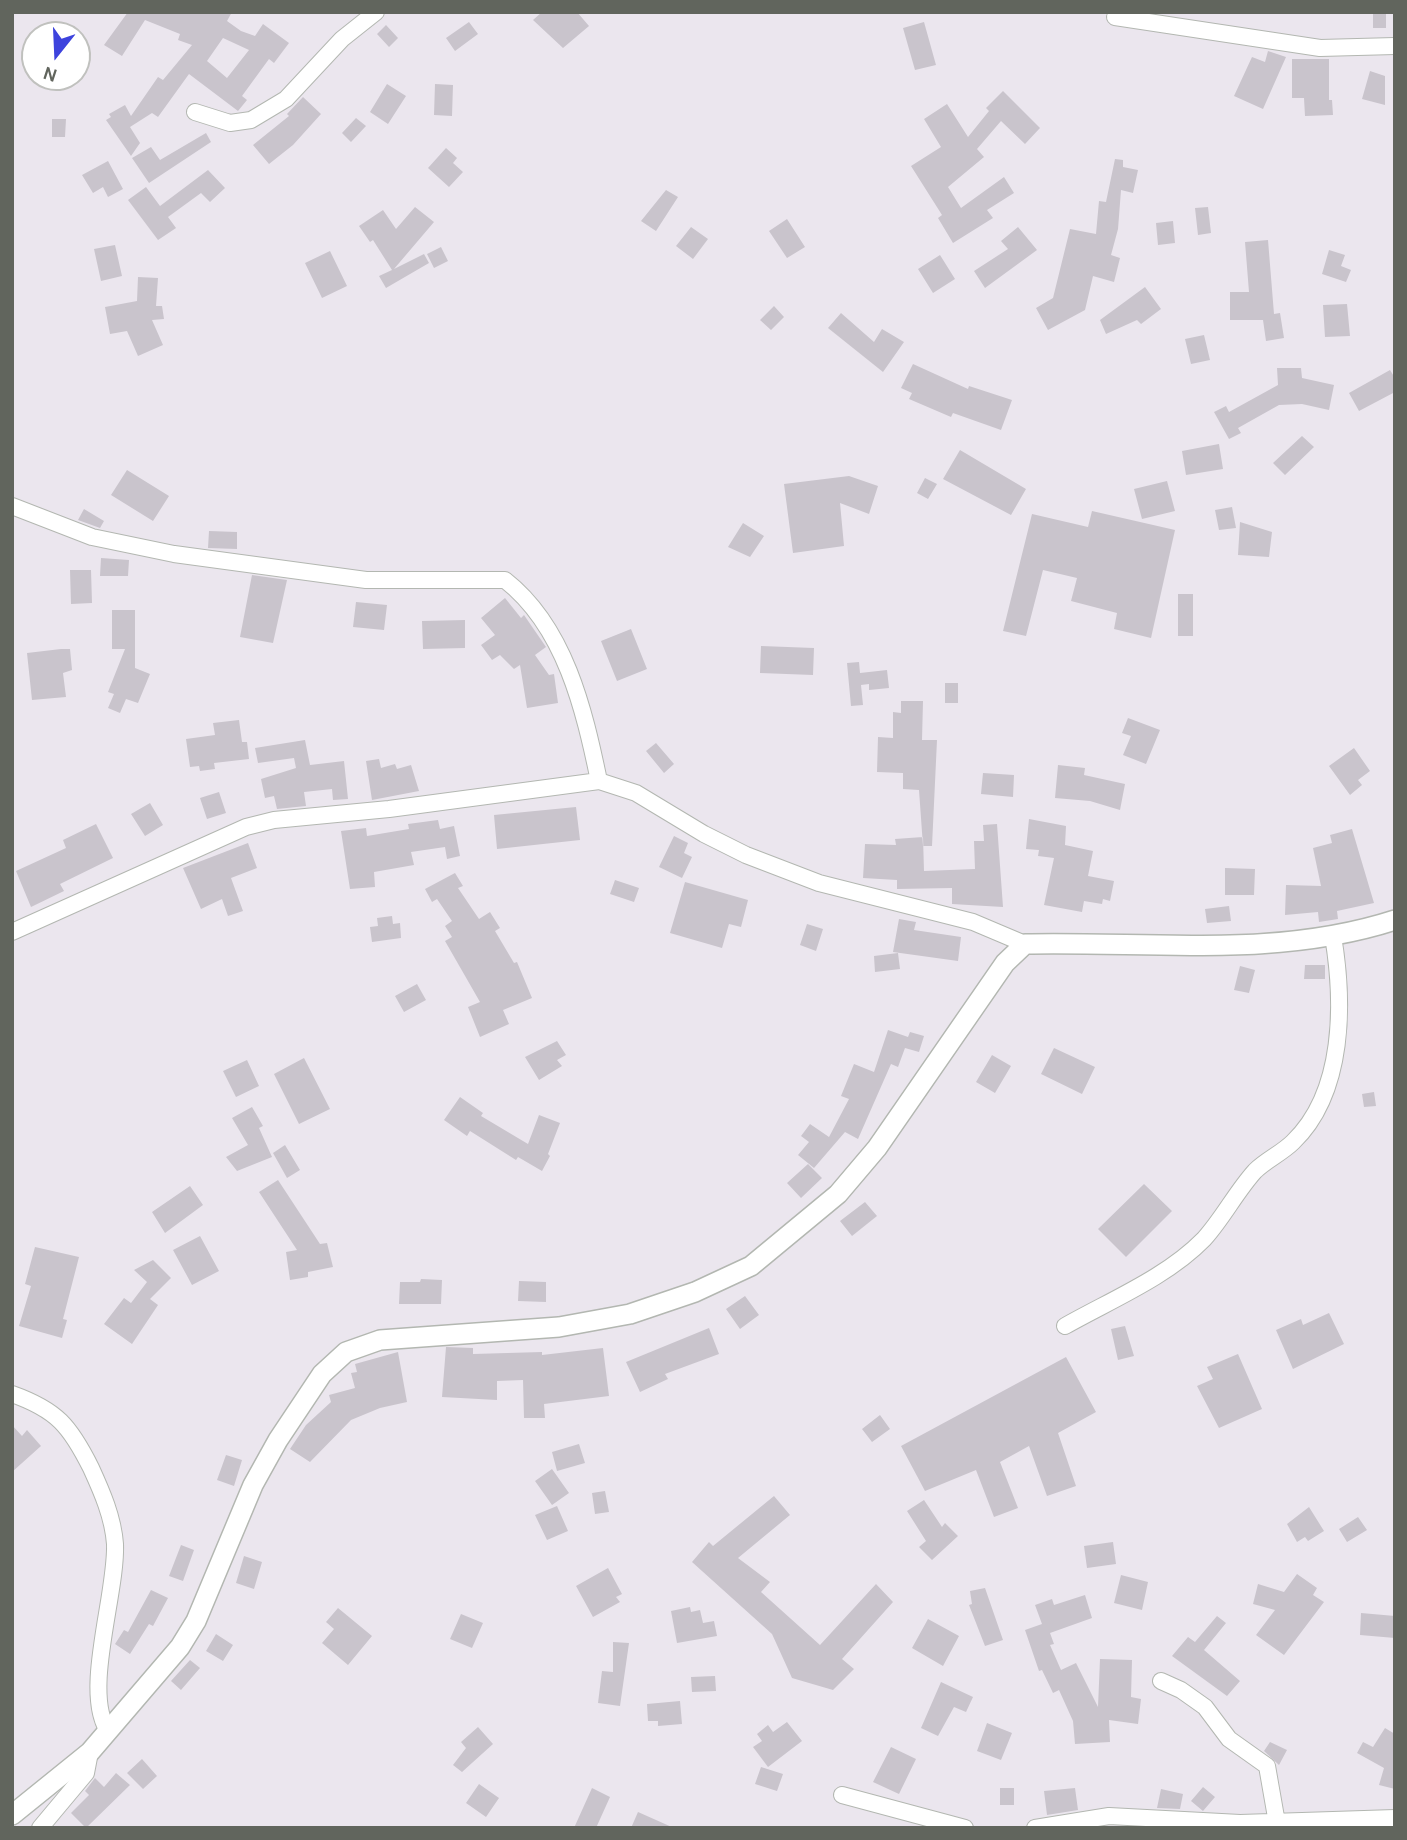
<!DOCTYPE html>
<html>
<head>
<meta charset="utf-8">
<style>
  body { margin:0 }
  #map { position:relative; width:1407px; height:1840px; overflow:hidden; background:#ebe6ee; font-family:Karla,sans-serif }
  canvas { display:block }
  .frame { position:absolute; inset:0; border:14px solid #61655d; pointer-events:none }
  .north { position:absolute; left:21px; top:21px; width:70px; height:70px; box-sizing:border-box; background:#fff; border:2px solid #c0c1be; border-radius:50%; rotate:198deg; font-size:19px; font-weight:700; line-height:28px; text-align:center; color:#61655d }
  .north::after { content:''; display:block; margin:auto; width:24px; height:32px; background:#3d43dd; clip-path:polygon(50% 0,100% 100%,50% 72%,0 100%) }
</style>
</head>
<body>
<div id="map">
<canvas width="1407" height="1840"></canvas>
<div class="frame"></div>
<div class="north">N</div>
</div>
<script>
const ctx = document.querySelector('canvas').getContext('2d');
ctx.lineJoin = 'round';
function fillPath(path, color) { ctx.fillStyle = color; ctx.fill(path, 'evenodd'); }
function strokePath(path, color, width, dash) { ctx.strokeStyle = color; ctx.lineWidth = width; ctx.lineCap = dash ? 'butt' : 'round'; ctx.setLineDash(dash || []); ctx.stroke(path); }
const building = new Path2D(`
  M128,12H232L227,21L241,31L255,36L263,24L289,43L274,63L269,59L242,96L247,100L238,111L189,74L158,117L152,113L130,127L140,143L131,156L106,120L111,117L109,114L125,105L131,116L158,77L163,80L192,45L178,40L180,34L145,20L122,56L104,45ZM223,38L249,50L227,78L207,61Z
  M542,12H577L589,26L563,48L533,20Z
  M1373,12H1386V28H1373Z
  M469,22L478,34L455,51L446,38Z
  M924,22L936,65L915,70L903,28Z
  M386,25L398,38L389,47L377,34Z
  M1268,51L1286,57L1263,109L1234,96L1252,57L1265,62Z
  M1292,59H1329V100H1332L1333,115L1305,116L1304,98H1292Z
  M1370,71L1385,76V105L1362,99Z
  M387,84L406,96L388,124L370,112Z
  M435,84L453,85L452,116L434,115Z
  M1003,91L1040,128L1025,144L1001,121L977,149L984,157L948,187L961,208L1004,177L1014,193L987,210L993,218L953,243L938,218L942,215L911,166L941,147L924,119L947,104L968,137L989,111L986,108Z
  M303,97L321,114L293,145L269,164L253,145L289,116L287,114Z
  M356,118L366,126L351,142L342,133Z
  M52,119H66L65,137H52Z
  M206,133L211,142L149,183L132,158L151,147L160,160Z
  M446,148L457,158L453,163L463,172L449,187L428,168Z
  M1115,159L1123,160V167L1138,170L1133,193L1121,190L1118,229L1111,255L1120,258L1114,282L1093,276L1085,310L1048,330L1036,308L1053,298L1070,229L1096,234L1099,201L1106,202Z
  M108,161L123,189L108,197L103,187L93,193L82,175Z
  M208,170L225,188L210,202L201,193L168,217L176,228L158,240L128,200L146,187L160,206Z
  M666,190L678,197L656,231L641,221Z
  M415,207L434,222L394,269L424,254L429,263L386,288L379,276L392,270L373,240L370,242L359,226L383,210L396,229Z
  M1208,207L1211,233L1198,235L1195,208Z
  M787,219L805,247L787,258L769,231Z
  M1173,221L1175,243L1158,245L1156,223Z
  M691,227L708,239L693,259L676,246Z
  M1018,227L1037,250L985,288L974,271L1008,249L1001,241Z
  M1268,240L1274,314L1280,313L1284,338L1266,341L1263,320H1230V292H1249L1245,242Z
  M115,245L122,276L101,281L94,249Z
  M441,247L448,261L434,268L427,254Z
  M1329,250L1345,255L1341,266L1351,270L1346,282L1322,274Z
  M330,251L347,286L322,298L305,263Z
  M940,255L955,279L933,293L918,269Z
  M138,277L158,278L156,306H162L164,319L152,320L163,345L138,356L127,331L110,334L105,307L137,301Z
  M1145,287L1161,309L1141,324L1137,320L1106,334L1100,320Z
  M1347,304L1350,336L1325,337L1323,305Z
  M774,306L784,317L771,330L760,320Z
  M841,313L874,342L882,329L904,342L883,372L828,328Z
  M1204,335L1210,360L1191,364L1185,339Z
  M913,364L968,389L969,386L1012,400L1001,430L953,413L951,417L909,399L912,393L901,388Z
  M1277,368H1301L1302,378L1334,385L1329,410L1302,404L1279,405L1238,428L1241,433L1229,439L1214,412L1226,406L1229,412L1278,385Z
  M1390,370L1395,378V392L1359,411L1349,393Z
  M1302,436L1314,447L1285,475L1273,463Z
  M1219,444L1223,469L1186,475L1182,451Z
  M960,450L1026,489L1011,515L943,479Z
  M127,470L169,496L153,521L111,495Z
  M849,476L878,486L869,514L840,503L844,546L793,553L784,484Z
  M925,478L937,484L928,499L917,493Z
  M1167,481L1175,511L1142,519L1134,489Z
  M1232,507L1236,528L1219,530L1215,510Z
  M84,509L104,521L100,528L78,520Z
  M1092,511L1175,530L1151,638L1114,629L1117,613L1071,601L1077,578L1043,570L1026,636L1003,631L1032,514L1088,527Z
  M1240,522L1272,532L1269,557L1238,555Z
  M743,523L764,536L750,557L728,547Z
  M209,531L237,532V549L208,548Z
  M101,558L129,560L128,576H100Z
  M70,570H91L92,603L71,604Z
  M252,575L287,580L273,643L240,637Z
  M1178,594H1193V636H1178Z
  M505,598L521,618L524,615L546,647L535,655L549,675L554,674L558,703L527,708L520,665L514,669L500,655L492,660L481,645L495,635L481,618Z
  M356,602L387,605L384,630L353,627Z
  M112,610H135V668L150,674L138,703L126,699L120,713L108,708L114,694L108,692L125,649H112Z
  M465,620V648L423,649L422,621Z
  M631,629L647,669L617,681L601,641Z
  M761,646L814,648L813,675L760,673Z
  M61,649H70L72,670L63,673L66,697L32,700L27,653Z
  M859,662L860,673L887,670L889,688L869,690V684L861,685L863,705L851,706L847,663Z
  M945,683H958V703H945Z
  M901,701H923L922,740H937L932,846H923L919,790L903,789V773L877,772L878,737L893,738V712L901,713Z
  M1128,718L1160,730L1146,764L1123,755L1131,736L1122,733Z
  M239,720L242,742H247L249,759L214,763L215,769L200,771L199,766L190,767L186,739L215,735L213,723Z
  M305,740L310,765L344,761L348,799L333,800L332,789L304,792L306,806L277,809L274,796L265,798L261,779L296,768L294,758L258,763L255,748Z
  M656,743L674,764L664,773L646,751Z
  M1354,748L1370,771L1358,780L1362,785L1350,795L1329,766Z
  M379,759L381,768L395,764L397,769L411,765L419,791L372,800L366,761Z
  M1058,765L1085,768L1084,775L1125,784L1120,810L1090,801L1055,798Z
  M983,773L1014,775L1013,797L981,794Z
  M219,792L226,813L207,819L200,798Z
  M150,803L163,825L145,836L131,814Z
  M576,807L580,840L497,849L494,815Z
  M1029,819L1066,826L1065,845L1093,851L1088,876L1114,881L1110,901L1103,899L1102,904L1084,901L1082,912L1044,905L1054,858L1038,856L1039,850L1026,849Z
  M438,820L440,829L454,826L460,856L447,859L445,847L411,852L414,865L374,872L375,887L350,889L341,831L366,828L367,836L409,829L408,824Z
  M96,824L113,858L60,884L64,891L31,907L16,871L66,848L63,840Z
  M997,824L1003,907L952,904V888L897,889V880L863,878L865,844L896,845L895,839L923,837L924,871L975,869L974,841H984L983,825Z
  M1352,829L1374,903L1337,911L1338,919L1319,922L1318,912L1285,915L1286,885L1321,886L1313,848L1332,843L1330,835Z
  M674,836L688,843L684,853L692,857L682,878L659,867Z
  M248,843L257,868L231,878L243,911L228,916L222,899L201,909L183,868Z
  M1225,868L1255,869L1254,895H1225Z
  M455,873L463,886L458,888L479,919L490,912L500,928L495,931L514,963L517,962L532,998L503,1010L509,1024L480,1037L468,1007L480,1002L445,941L452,937L445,926L452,921L437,899L432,902L425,889Z
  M615,880L639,888L634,902L610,894Z
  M685,882L748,900L741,927L729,924L722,948L670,933Z
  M1229,906L1231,921L1207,923L1205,909Z
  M392,916L393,924L400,923L401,938L372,942L370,927L378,926L377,918Z
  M899,919L916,922L914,930L961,937L958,961L893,952Z
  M807,924L823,929L816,951L800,945Z
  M898,953L900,969L875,972L874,956Z
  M1305,965H1325V979H1304Z
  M1240,966L1255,970L1249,993L1234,990Z
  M417,984L426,1000L404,1012L395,996Z
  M888,1030L908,1037L910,1032L924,1036L919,1052L905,1048L898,1067L891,1064L858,1139L845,1132L814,1168L798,1155L809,1142L801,1136L810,1124L829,1137L849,1099L841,1096L854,1064L874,1072Z
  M557,1041L566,1055L557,1060L562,1066L539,1080L525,1057Z
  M1054,1048L1095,1067L1082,1094L1041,1074Z
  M992,1055L1011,1066L995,1093L976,1082Z
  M304,1058L330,1109L299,1124L274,1074Z
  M247,1060L259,1086L236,1097L223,1071Z
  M1374,1092L1376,1106L1364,1107L1362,1094Z
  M460,1097L483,1113L481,1116L528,1144L539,1115L560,1123L548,1154L550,1156L542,1171L518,1157L516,1160L470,1131L467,1136L444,1120Z
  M252,1107L263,1126L259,1128L272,1157L237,1171L226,1157L248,1145L232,1118Z
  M285,1145L300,1170L287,1178L273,1153Z
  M808,1164L822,1178L801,1198L787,1183Z
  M278,1180L320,1244L327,1243L333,1267L308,1272V1277L290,1280L286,1252L297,1250L259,1192Z
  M1144,1184L1172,1211L1126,1257L1098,1229Z
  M190,1186L203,1205L165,1233L152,1212Z
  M865,1202L877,1216L852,1236L840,1221Z
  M200,1236L219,1271L192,1285L173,1250Z
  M35,1247L79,1257L63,1319L67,1320L62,1338L19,1326L31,1286L25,1284Z
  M153,1260L171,1278L150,1299L158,1305L132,1344L104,1324L124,1298L131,1303L147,1282L134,1270Z
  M421,1279L442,1280L441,1304H399L400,1282H420Z
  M519,1281L546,1282V1302L518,1301Z
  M745,1296L759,1315L740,1329L726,1309Z
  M1329,1313L1344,1344L1293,1369L1276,1330L1301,1319L1303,1325Z
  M1125,1326L1134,1356L1118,1360L1111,1329Z
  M709,1328L719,1354L665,1374L668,1379L640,1392L626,1362Z
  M446,1347L473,1348V1354L542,1352V1355L603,1348L609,1396L544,1404L545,1418H524L523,1380L497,1381V1400L442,1397Z
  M398,1352L407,1402L380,1408L351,1420L310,1462L290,1449L306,1425L331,1402L329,1395L355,1388L351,1373L357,1372L355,1364Z
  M1238,1354L1262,1409L1219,1428L1197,1386L1213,1379L1207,1367Z
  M1066,1357L1096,1412L1058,1433L1076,1486L1047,1496L1029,1446L1000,1462L1018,1508L994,1517L976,1470L925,1491L901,1446Z
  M880,1415L890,1429L872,1442L862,1429Z
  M12,1425L22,1436L27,1430L41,1446L12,1472Z
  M579,1444L585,1463L557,1471L552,1452Z
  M226,1455L242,1460L234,1486L217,1480Z
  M552,1469L569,1493L552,1505L535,1481Z
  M605,1491L609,1512L595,1514L592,1493Z
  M774,1496L790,1515L738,1558L770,1582L761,1592L820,1645L876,1584L893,1602L842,1659L854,1669L833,1690L792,1678L772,1634L692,1562L709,1542L713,1546Z
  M924,1500L942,1527L945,1523L958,1536L932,1560L919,1547L926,1541L907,1511Z
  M557,1506L568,1531L547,1540L535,1515Z
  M1309,1507L1324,1531L1308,1541L1305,1537L1297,1542L1287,1524Z
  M1358,1517L1367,1530L1347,1542L1339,1529Z
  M1113,1542L1116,1564L1087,1568L1084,1546Z
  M181,1545L194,1550L183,1581L169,1576Z
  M244,1556L262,1562L254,1589L236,1583Z
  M608,1568L622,1594L616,1597L620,1602L593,1617L576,1586Z
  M1297,1574L1317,1588L1313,1595L1324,1602L1284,1655L1256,1635L1275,1610L1253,1604L1258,1584L1284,1592Z
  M1121,1575L1148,1582L1142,1610L1114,1603Z
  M985,1588L1003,1640L985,1646L969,1605L972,1604L970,1591Z
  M151,1590L168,1598L153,1626L149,1624L130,1654L115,1644L124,1630L128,1632Z
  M1085,1595L1092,1618L1050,1633L1054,1644L1050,1645L1061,1670L1076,1663L1098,1707L1100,1659L1132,1660L1131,1697L1141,1699L1138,1724L1109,1720L1110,1742L1075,1744L1073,1721L1059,1690L1053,1693L1042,1670L1039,1671L1025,1630L1042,1624L1035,1605L1052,1599L1054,1605Z
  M690,1607L691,1612L700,1610L703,1623L714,1621L717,1636L677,1643L671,1611Z
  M338,1608L372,1636L348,1665L322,1643L334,1629L326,1622Z
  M1361,1613L1395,1616V1638L1360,1635Z
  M461,1614L483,1623L472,1648L450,1639Z
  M1217,1616L1226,1623L1204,1650L1240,1681L1227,1696L1172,1656L1188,1637L1195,1642Z
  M928,1619L959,1636L943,1666L912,1648Z
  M216,1634L233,1645L223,1661L206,1651Z
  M613,1642L629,1643L620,1706L598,1703L602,1671L613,1672Z
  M190,1660L200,1668L181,1690L171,1681Z
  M715,1676L716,1691L692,1692L691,1677Z
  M941,1682L973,1697L966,1712L954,1707L938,1736L921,1728Z
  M680,1701L682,1724L658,1726V1721H648L647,1704Z
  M787,1722L802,1741L768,1767L753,1747L762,1741L757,1734L768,1725L773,1732Z
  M987,1723L1012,1733L1001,1760L977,1751Z
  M478,1727L493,1744L462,1772L453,1765L466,1748L461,1742Z
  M1385,1728L1395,1734V1789L1379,1785L1384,1768L1357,1753L1363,1742L1373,1747Z
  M1270,1742L1287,1750L1279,1765L1264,1751Z
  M891,1747L916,1759L899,1794L873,1782Z
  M142,1759L157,1776L143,1789L127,1773Z
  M761,1767L783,1774L777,1791L755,1784Z
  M116,1773L130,1785L86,1828L71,1813L89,1795L85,1791L95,1778L104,1787Z
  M479,1784L499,1798L486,1817L466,1803Z
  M1203,1787L1215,1797L1203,1811L1191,1801Z
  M592,1788L610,1797L596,1828H574Z
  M1000,1788H1014V1805H1000Z
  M1075,1788L1078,1810L1047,1815L1044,1791Z
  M1161,1789L1183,1794L1180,1809L1157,1808Z
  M638,1812L674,1828H631Z`);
const minor = new Path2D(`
  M1115,17L1320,48L1395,46
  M195,112L230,123L251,120L286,99L342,39L376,12
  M12,506L92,537L174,554L366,580H505C565,627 584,709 599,781
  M12,932L246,827L274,820L389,809L599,781L636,793L704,834L746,855L819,883L973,922L1025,944
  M1065,1326C1111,1300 1167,1277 1204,1239C1223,1218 1236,1192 1255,1171C1266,1160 1282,1153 1293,1142C1345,1092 1344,1002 1333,936
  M12,1394C57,1410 70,1426 91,1468C102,1492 113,1517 115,1544C117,1593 83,1689 107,1729
  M1161,1681L1181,1690L1205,1707L1229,1739L1267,1766L1277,1823
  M842,1795L965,1828
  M40,1828L86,1773L90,1752
  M1035,1828L1109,1816L1240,1823L1395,1818`);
const tertiary = new Path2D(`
  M12,1815L90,1752L180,1647L196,1621L253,1485L278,1440L322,1374L346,1352L380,1340L559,1327L630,1314L695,1292L751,1266L838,1194L877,1148L1005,963L1025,944C1148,941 1275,959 1395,920`);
fillPath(building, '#c9c4cc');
strokePath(minor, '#b3b7b1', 18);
strokePath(tertiary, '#b3b7b1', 22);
strokePath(minor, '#fff', 16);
strokePath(tertiary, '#fff', 19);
</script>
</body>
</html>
